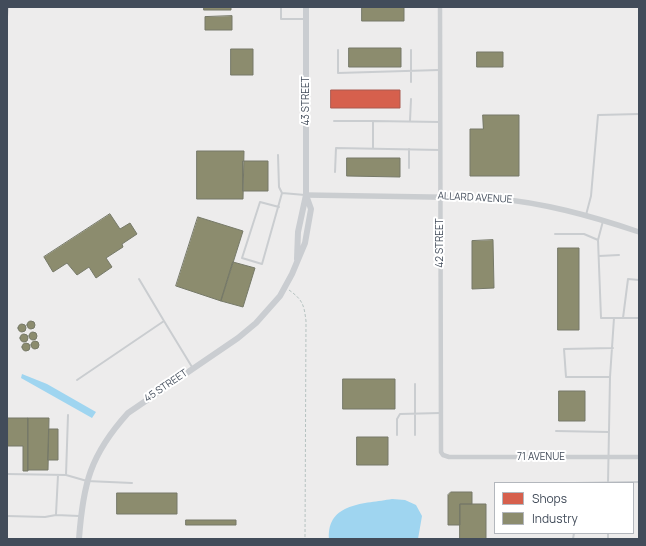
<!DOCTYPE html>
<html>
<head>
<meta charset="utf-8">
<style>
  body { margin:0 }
  #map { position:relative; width:646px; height:546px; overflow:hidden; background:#edecec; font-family:Manrope,sans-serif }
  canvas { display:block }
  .frame { position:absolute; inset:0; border:8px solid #424c5a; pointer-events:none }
  .legend { position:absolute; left:494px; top:482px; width:140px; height:52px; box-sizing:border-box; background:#fff; border:1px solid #b3b7bd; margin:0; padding:5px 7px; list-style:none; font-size:12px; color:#424c5a }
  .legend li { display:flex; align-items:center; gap:8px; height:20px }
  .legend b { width:20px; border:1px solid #b3b7bd }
</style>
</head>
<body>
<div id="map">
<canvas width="646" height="546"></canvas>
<div class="frame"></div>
<ul class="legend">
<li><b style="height:11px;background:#d6604d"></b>Shops</li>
<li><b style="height:11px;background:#8c8c6e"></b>Industry</li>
</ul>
</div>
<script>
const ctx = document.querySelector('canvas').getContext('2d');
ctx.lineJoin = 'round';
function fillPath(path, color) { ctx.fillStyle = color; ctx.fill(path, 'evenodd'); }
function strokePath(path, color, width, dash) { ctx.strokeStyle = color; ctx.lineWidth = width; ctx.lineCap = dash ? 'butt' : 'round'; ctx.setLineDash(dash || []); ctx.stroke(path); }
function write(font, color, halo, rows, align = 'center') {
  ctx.font = font + ' Manrope,sans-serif'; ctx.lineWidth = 4; ctx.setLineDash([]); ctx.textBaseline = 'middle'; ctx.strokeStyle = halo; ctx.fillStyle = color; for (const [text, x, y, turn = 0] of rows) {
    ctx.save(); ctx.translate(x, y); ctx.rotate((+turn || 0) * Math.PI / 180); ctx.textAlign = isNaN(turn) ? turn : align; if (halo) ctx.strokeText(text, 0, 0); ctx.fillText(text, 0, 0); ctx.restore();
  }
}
const water = new Path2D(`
  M22,374L47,384L96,412L92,418L21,378Z
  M392,499L405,500L416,505L422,516L418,539H329C327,502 365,504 392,499Z`);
const shops = new Path2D(`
  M331,90H400V108H331Z`);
const industry = new Path2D(`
  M204,7H231V10H204Z
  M362,7H404V21H362Z
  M232,16V30H205V17Z
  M349,48H401V67H349Z
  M231,49H253V75H231Z
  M477,52H503V67H477Z
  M483,115H519V176H470V129H483Z
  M197,151H244L243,199H197Z
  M347,158H400V177L347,176Z
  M243,161H268V191H243Z
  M110,214L120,229L130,223L137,234L122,244L123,247L106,258L112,267L96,278L89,267L77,275L67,263L53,272L44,257Z
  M198,217L243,231L221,301L176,286Z
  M493,240L494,288L472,289V241Z
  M558,248H579V330H558Z
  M233,262L255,268L243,307L221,301Z
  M27 325a4 4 0 1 1 8 0a4 4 0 1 1-8 0Z
  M18 328a4 4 0 1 1 8 0a4 4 0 1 1-8 0Z
  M29 336a4 4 0 1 1 8 0a4 4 0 1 1-8 0Z
  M20 338a4 4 0 1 1 8 0a4 4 0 1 1-8 0Z
  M31 345a4 4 0 1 1 8 0a4 4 0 1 1-8 0Z
  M22 347a4 4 0 1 1 8 0a4 4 0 1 1-8 0Z
  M343,379H395V409H343Z
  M559,391H585V421H559Z
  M8,418H28V471H23V446H8Z
  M28,418H49L48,470H28Z
  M49,429H58V460H48Z
  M357,437H388V465H357Z
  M451,492H472V504H460V525H448V495Z
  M117,493H177V514H117Z
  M460,504H486V539H460Z
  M186,520H236V525H186Z`);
const path = new Path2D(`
  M289,290C303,300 304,305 306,321L305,539`);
const service = new Path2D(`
  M281,7V19H306
  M338,50V73L439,70
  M411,50V82
  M334,121H373V148
  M373,121L440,122
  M410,121L411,99
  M278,155L279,187L282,193
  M409,168V149
  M335,172L336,148L440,150
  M279,207L260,202L242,258L262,264L282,193L305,195
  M586,215L591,196L598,115L639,114
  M555,234H584L598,240L603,221
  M598,240L601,318H639
  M599,256L619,255
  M139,279L164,321
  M623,318L628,279L639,280
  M613,348L564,349L566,377H610L614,318
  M77,380L164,321L192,367
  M415,384V435
  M68,415L66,475L87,481L132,483
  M556,431L608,432
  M397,435V419L400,414L440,413
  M7,474L66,475
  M574,483L639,482
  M608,483L610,377
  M56,514L58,475
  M7,516L45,517L56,515L79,516
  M573,539L574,533
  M608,539V533`);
const minor = new Path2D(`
  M440,7L441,452L443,455L449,457H639`);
const tertiary = new Path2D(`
  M306,195L492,198C544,203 589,215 639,232`);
const secondary = new Path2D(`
  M297,259L298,232L306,195V7
  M79,539C83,484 90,455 128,413L238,338L256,323L280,296L292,274L305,243L311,209L306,195`);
const rail = new Path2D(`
  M7,20L8,7`);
const streetNames = [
  ["43 STREET",306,101,-90],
  ["ALLARD AVENUE",475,198,3],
  ["42 STREET",440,243,-90],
  ["45 STREET",166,386,-34],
  ["71 AVENUE",541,457]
];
fillPath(water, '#9fd5f0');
fillPath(shops, '#d6604d');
strokePath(shops, '#aa5a51', 1);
fillPath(industry, '#8c8c6e');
strokePath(industry, '#767968', 1);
strokePath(path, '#b5c2c0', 1, [3, 2]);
strokePath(service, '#cacdd0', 2);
strokePath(minor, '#cacdd0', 4.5);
strokePath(tertiary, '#cacdd0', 5.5);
strokePath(secondary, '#cacdd1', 6);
strokePath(rail, '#c3c5c8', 1.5);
write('10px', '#424c5a', '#fff', streetNames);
</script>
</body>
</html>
